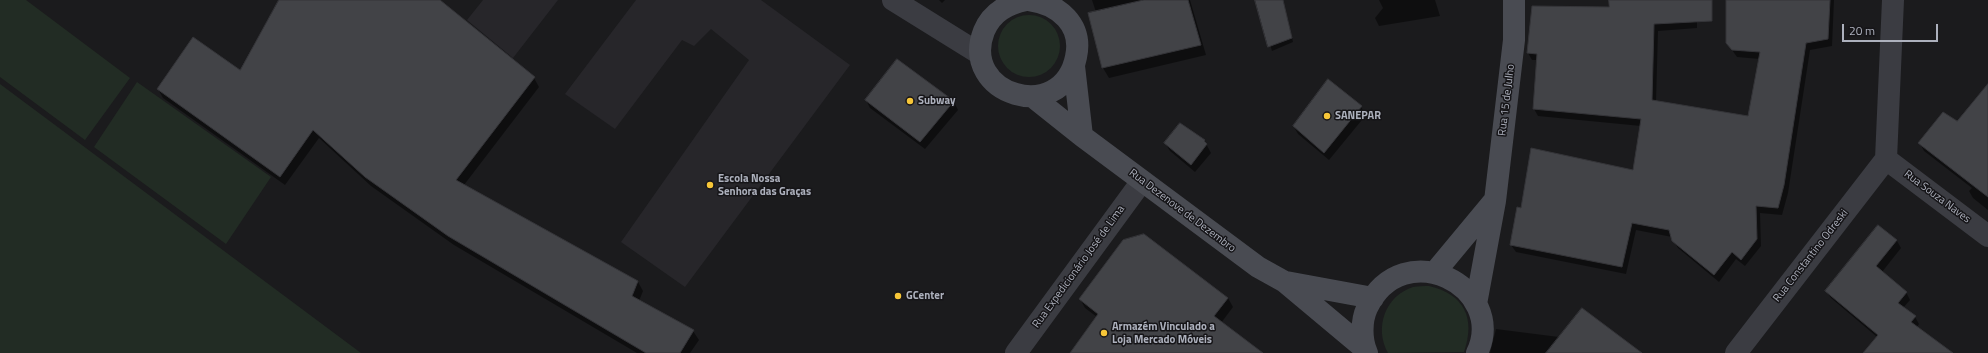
<!DOCTYPE html>
<html>
<head>
<meta charset="utf-8">
<style>
  body { margin:0 }
  #map { position:relative; width:1988px; height:353px; overflow:hidden; background:#1b1b1d; font-family:"Titillium Web",sans-serif }
  canvas { display:block }
  .scale { position:absolute; left:1842px; top:24px; width:96px; height:18px; box-sizing:border-box; border:2px solid #adb1bd; border-top:0; padding-left:5px; font-size:12px; line-height:14px; white-space:nowrap; color:#adb1bd; -webkit-text-stroke:3px #161518; paint-order:stroke }
</style>
</head>
<body>
<div id="map">
<canvas width="1988" height="353"></canvas>
<div class="scale">20 m</div>
</div>
<script>
const ctx = document.querySelector('canvas').getContext('2d');
ctx.lineJoin = 'round';
function fillPath(path, color) { ctx.fillStyle = color; ctx.fill(path, 'evenodd'); }
function strokePath(path, color, width, dash) { ctx.strokeStyle = color; ctx.lineWidth = width; ctx.lineCap = dash ? 'butt' : 'round'; ctx.setLineDash(dash || []); ctx.stroke(path); }
function write(font, color, halo, rows, align = 'center') {
  ctx.font = font + ' "Titillium Web",sans-serif'; ctx.lineWidth = 3; ctx.setLineDash([]); ctx.textBaseline = 'middle'; ctx.strokeStyle = halo; ctx.fillStyle = color; for (const [text, x, y, turn = 0] of rows) {
    ctx.save(); ctx.translate(x, y); ctx.rotate((+turn || 0) * Math.PI / 180); ctx.textAlign = isNaN(turn) ? turn : align; if (halo) ctx.strokeText(text, 0, 0); ctx.fillText(text, 0, 0); ctx.restore();
  }
}
const built = new Path2D(`
  M483,0H558L513,58L467,20Z
  M636,0H761L850,65L685,287L621,242L749,60L711,29L694,46L682,40L615,129L565,94Z`);
const green = new Path2D(`
  M0,0H26L130,78L85,140L0,77Z
  M998 46a31 31 0 1 1 62 0a31 31 0 1 1-62 0Z
  M137,82L271,177L226,244L94,147Z
  M0,84L361,353H0Z
  M1429,286C1464,294 1476,318 1464,352L1388,353C1374,328 1385,296 1413,287C1418,286 1424,286 1429,286Z`);
const shadow = new Path2D(`
  M281,0H438L534,78L539,87L464,185L638,282L643,291L639,301L693,331L699,340L690,353H637L454,245L371,186L319,138L285,185L163,98L158,89L240,72Z
  M939,0H945L942,3Z
  M1092,0H1190L1206,55L1109,78L1103,68L1090,14L1096,12Z
  M1256,0H1283L1293,42L1272,51Z
  M1379,0H1435L1440,16L1379,26L1375,18L1383,8Z
  M1610,0H1694L1697,5V28L1658,31L1656,102L1748,117L1760,59L1737,57L1727,43V0H1834L1832,46L1810,50L1788,193L1782,215L1760,213L1761,246L1745,266L1736,259L1719,282L1678,248L1672,237L1636,230L1626,274L1516,252L1511,245L1521,209L1634,171L1641,126L1538,116L1534,109L1537,60H1532L1528,53L1610,8Z
  M897,60L954,102L958,110L925,149L870,108L866,100Z
  M1329,80L1361,107L1366,115L1329,160L1298,134L1294,127Z
  M1988,108V210L1973,198L1969,191L1972,188L1924,151L1920,143Z
  M1204,140L1211,153L1195,172L1170,151L1165,143Z
  M1878,226L1897,241L1901,248L1882,272L1906,292L1910,300L1903,308L1915,317L1919,324L1917,327L1937,353H1864L1877,337L1831,298L1826,291Z
  M1228,298L1233,307L1221,323L1261,353H1072L1097,317L1085,308L1080,299Z
  M1496,329L1559,337L1640,353H1490Z`);
const building = new Path2D(`
  M279,0H440L535,77L456,180L638,281L632,296L694,330L680,353H646L448,236L365,177L313,130L280,177L157,89L193,37L240,70Z
  M1144,0H1188L1201,45L1102,68L1088,13Z
  M1255,0H1283L1292,38L1268,47Z
  M1609,0H1712V21L1654,24L1652,100L1748,116L1760,52L1732,50L1726,43V0H1830L1828,39L1806,43L1784,185L1778,208L1756,206L1757,239L1741,260L1732,252L1714,275L1672,241L1669,230L1632,223L1622,267L1510,245L1517,207L1521,208L1531,148L1633,170L1641,119L1533,109L1537,54L1527,53L1532,6L1609,7Z
  M897,59L954,101L920,142L865,100Z
  M1328,79L1362,106L1324,153L1293,126Z
  M1988,84V197L1918,143L1943,112L1957,121Z
  M1180,123L1205,140L1204,141L1207,144L1191,165L1164,143Z
  M1878,225L1897,240L1876,266L1907,292L1898,303L1916,316L1911,322L1953,353H1863L1878,335L1825,291Z
  M1144,234L1228,298L1214,316L1263,353H1070L1098,314L1079,299L1123,240Z
  M1582,308L1642,353H1546Z`);
const street = new Path2D(`
  M893,0L980,54
  M1886,159L1893,0
  M1886,159L1988,236
  M1016,353L1142,181
  M1736,353L1886,159`);
const secondary = new Path2D(`
  M1026,0C1007,4 992,12 984,31C959,95 1062,126 1076,57C1083,25 1059,4 1029,0
  M1074,66L1082,136
  M1033,97L1082,136L1258,267L1285,282L1365,349
  M1435,272L1494,201
  M1286,282L1373,298
  M1476,304L1495,201L1514,40V0
  M1367,353C1361,340 1361,321 1367,308C1403,233 1508,287 1477,353`);
const markers = [
  [910,101,4,"#f7c638"],
  [1327,116,4,"#f7c638"],
  [710,185,4,"#f7c638"],
  [898,296,4,"#f7c638"],
  [1104,333,4,"#f7c638"]
];
const streetNames = [
  ["Rua 15 de Julho",1507,100,-83],
  ["Rua Souza Naves",1937,197,37],
  ["Rua Dezenove de Dezembro",1182,211,37],
  ["Rua Constantino Odreski",1811,256,-52],
  ["Rua Expedicionário José de Lima",1079,267,-54]
];
const poiNames = [
  ["Subway",918,101],
  ["SANEPAR",1335,116],
  ["Escola Nossa",718,179],
  ["Senhora das Graças",718,192],
  ["GCenter",906,296],
  ["Armazém Vinculado a",1112,327],
  ["Loja Mercado Móveis",1112,340]
];
fillPath(built, '#27262a');
fillPath(green, '#222c24');
fillPath(shadow, '#0007');
fillPath(building, '#424347');
strokePath(building, '#353539', 1);
strokePath(street, '#3b3c42', 22);
strokePath(secondary, '#494b52', 22);
for (const [x, y, r, color] of markers) { const dot = new Path2D(); dot.arc(x, y, r, 0, 2 * Math.PI); ctx.fillStyle = color; ctx.fill(dot); strokePath(dot, '#161518', 1.5); }
write('11px', '#adb1bd', '#161518', streetNames);
write('bold 11px', '#adb1bd', '#161518', poiNames, 'left');
</script>
</body>
</html>
